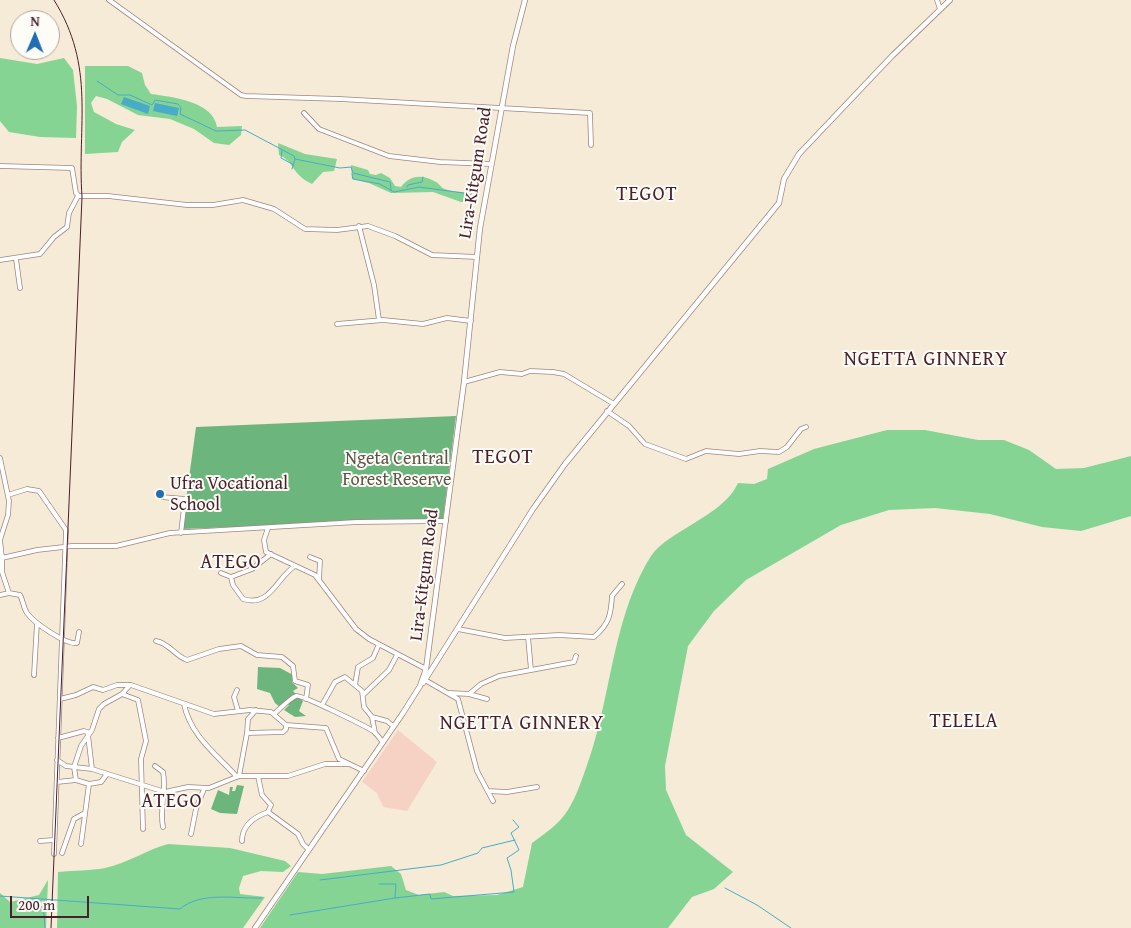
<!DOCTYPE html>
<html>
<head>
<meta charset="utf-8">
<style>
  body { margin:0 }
  #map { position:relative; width:1131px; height:928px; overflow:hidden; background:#f5ebd6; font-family:"Gentium Book Plus",serif }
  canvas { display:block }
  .north { position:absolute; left:10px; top:10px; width:50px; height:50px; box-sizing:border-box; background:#fdfcf7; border:1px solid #b5a4a5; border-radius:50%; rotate:1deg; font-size:14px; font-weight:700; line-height:20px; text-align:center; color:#4a1f2b }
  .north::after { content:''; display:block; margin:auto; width:18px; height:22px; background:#1f6fb2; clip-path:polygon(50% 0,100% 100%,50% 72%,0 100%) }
  .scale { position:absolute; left:10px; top:896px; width:79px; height:22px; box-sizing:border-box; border:2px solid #4a1f2b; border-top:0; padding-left:6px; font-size:15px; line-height:18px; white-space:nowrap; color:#4a1f2b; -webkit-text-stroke:4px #fdfcf7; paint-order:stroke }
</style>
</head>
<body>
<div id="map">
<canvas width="1131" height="928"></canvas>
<div class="north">N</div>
<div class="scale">200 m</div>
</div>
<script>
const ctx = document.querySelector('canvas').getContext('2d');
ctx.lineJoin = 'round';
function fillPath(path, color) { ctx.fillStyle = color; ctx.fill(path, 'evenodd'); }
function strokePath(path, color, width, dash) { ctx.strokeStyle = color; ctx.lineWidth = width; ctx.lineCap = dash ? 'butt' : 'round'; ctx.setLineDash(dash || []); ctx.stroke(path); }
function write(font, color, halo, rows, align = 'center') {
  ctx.font = font + ' "Gentium Book Plus",serif'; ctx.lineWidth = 4; ctx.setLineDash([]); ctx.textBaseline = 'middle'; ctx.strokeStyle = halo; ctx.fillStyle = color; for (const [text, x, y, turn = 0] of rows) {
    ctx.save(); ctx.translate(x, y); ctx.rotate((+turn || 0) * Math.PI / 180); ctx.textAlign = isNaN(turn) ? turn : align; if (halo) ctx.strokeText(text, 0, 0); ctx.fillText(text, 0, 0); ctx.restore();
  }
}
const built = new Path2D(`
  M398,730L437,762L407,811L383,807L377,793L362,782Z`);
const green = new Path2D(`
  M0,58L37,64L64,58L73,70L77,106L76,138L40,137L9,132L0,121Z
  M85,66H128L142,73L145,85L151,94C172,97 213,101 217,127L242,126L241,135L229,145L214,143L194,129L170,119L138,115L107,99L96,96L91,103L94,112L116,124L135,130L122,142L118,152L85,154Z
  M278,143L305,154L337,159L334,171L323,172L312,184C291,174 295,162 279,155Z
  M351,165L368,170L370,174L376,175L381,173L390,178L395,186L401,187C410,175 422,174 436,182C439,183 441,188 445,189C452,192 464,192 472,193L469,199L472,202H461L433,192L391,193L369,183L352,179Z
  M887,430H925L978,440H1004L1029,450L1056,469L1084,468L1131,456V516L1081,531L1042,527L990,514L935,508L889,510L841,525L746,580L714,611L688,646L665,766L666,790L686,835L733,872L714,889L692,897L668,928H260L298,872L322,874L391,866L401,874L406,890L419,895L444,892L453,896L497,895L523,887L532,843C546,833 559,824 568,810C576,797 581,782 586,768C609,706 611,637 639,578C644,568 651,553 660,546C683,526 726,511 738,483L754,484L767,479L768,469L814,449Z
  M168,844L230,848L285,861L291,866L283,872L261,871L243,876L239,888L240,894L265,897L243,928H57L58,872C74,870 91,871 105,868C128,863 146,850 168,844Z
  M48,880L46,928H0V893L10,902L39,895Z`);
const forest = new Path2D(`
  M456,416L443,519L182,529L196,427Z
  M258,667L280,668L293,675L292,682L298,688L293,691L303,701L299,711L306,716L295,717L284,710L289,705L287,703L281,708L275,703L270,693L257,689Z
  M237,785L244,786L237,814L220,813L211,809L218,790L229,795L230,787H233L232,791H235Z`);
const water = new Path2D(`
  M124,97L150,106L148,114L121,104Z
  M155,103L179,108L177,116L153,111Z`);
const stream = new Path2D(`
  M97,81L118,95H130L152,105L155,100L178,104L181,108L180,114L216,131L245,130L294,156L295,159L340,168L351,167L353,173L390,182L391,190
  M282,150L281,158L294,165
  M292,169L295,159
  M352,174L353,179L380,184L394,192L419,187L471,194
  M407,187L408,185L422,182L423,177
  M320,880L441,865L478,853L482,848L515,840
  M379,884H396L395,898L430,894L431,899L514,892L511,870L507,858L519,850L511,833L519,827L513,820
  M725,888L757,905L791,928
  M0,896L180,909C201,891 236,899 262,898
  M36,899L44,914L45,928
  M290,915L395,898`);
const minor = new Path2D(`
  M109,0L241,95L246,96L340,99L590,113L591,145
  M937,0L940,9
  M304,113L319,129L389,156L440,162L491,164
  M0,166L72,168L76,193L79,196H108L187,205H213L243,200L274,209L305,229L337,230L368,226L395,236L432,255L477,257
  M359,226L374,285L379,320
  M16,259L20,288
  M0,260L40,254L54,237L67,227L69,213L78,196
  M337,324L383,320L423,324L447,318L471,321
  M464,382L500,372L522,374L530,371L553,372L564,374L614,404
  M607,411L629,426L645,444L686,459L706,451L739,454L760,451L779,452L787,447L801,429L806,427
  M0,458L9,501L8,515L0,540L2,558L37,550L72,546H116L170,533L357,522L446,521
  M8,495L27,489L39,491L66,530L54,854
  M161,497L185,499L181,533
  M268,528L264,540L266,552L315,575L356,629L369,639L426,669
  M310,557L320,561L319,579
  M2,558V572L9,593
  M221,573L231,577L252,569L271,554
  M231,577L233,585L243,599C270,608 277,577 295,566
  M0,595L9,593L20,595C23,600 23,607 27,613C34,623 66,645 77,643L79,632
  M458,629L505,638L559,635L594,637C609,624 611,615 612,596L622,584
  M528,637L531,670
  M156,641C169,643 175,656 187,660L219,649L241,646L257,655L282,657L293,666L295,681L308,685L306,699
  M34,675L37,623
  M425,680L458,699L477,771L493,801
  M355,685L358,667L373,658L379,644
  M237,690L234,697L238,711
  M450,693L469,694L487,699
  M122,694L138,700L146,741L141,759L143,829
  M469,694L481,684L499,676L574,662L576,656
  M363,695L389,670L397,655
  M60,699L76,695L93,687L103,690L117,685H131L214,714L250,710L271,712L286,725L326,728L339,759L364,771
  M184,704C190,735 216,754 237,777
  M322,705L335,682L345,677L362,691L364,707L372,717L375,733
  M275,713C280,709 289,699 296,696C301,694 365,726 373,731C377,734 380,739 383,742
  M372,717L387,721L393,726
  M247,733L248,719L256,710
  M88,735L92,769L165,792L188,787L209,788L239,776H288L325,764H348
  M58,738L84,731L90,733
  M57,760L66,766L92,769
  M155,766L163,772C167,792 159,808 163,827
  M239,776L247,733L283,732L286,729V725
  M76,780L74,767L81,746L92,730L99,709L104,704L122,694L130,685
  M57,782L76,780L89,784L101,782L107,774
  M488,791L507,792L537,787
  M268,812L298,834L303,844L308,849
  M191,834L196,809L204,789
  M40,841L54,840
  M242,841C242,825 254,817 268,812L271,805L262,795L258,776
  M81,844L89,784
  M62,853L74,819L85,813`);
const major = new Path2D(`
  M423,683L533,509L565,464L779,203L784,179L799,154L892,56L950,0
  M255,928L403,713L420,686L426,669L464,382L480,228L513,46L525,0`);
const rail = new Path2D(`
  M51,928L82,197C77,124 96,67 54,0`);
const markers = [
  [160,494,5,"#1f6fb2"]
];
const streetNames = [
  ["Lira-Kitgum Road",476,173,-81],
  ["Lira-Kitgum Road",425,575,-83]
];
const parkNames = [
  ["Ngeta Central",397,459],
  ["Forest Reserve",397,480]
];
const poiNames = [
  ["Ufra Vocational",170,484],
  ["School",170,505]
];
const quarterNames = [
  ["TEGOT",647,195],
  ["NGETTA GINNERY",926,360],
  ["TEGOT",503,458],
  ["ATEGO",231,563],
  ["TELELA",964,722],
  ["NGETTA GINNERY",522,724],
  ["ATEGO",172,802]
];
fillPath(built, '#f6d2c4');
fillPath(green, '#85d494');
fillPath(forest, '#6cb67e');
fillPath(water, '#48abc8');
strokePath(stream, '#48abc8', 1);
strokePath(minor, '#a08580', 5.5);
strokePath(major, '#a08580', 6);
strokePath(minor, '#fff', 4);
strokePath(major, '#fff', 4.5);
strokePath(rail, '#4a1f2b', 1);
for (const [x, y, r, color] of markers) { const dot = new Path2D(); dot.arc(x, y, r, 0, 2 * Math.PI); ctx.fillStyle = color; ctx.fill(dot); strokePath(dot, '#fdfcf7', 2); }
write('18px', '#4a1f2b', '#fdfcf7', streetNames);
write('18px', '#5c554a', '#fdfcf7', parkNames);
write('18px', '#4a1f2b', '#fdfcf7', poiNames, 'left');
ctx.letterSpacing = '1px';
write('20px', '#4a1f2b', '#fdfcf7', quarterNames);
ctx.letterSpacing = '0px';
</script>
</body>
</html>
